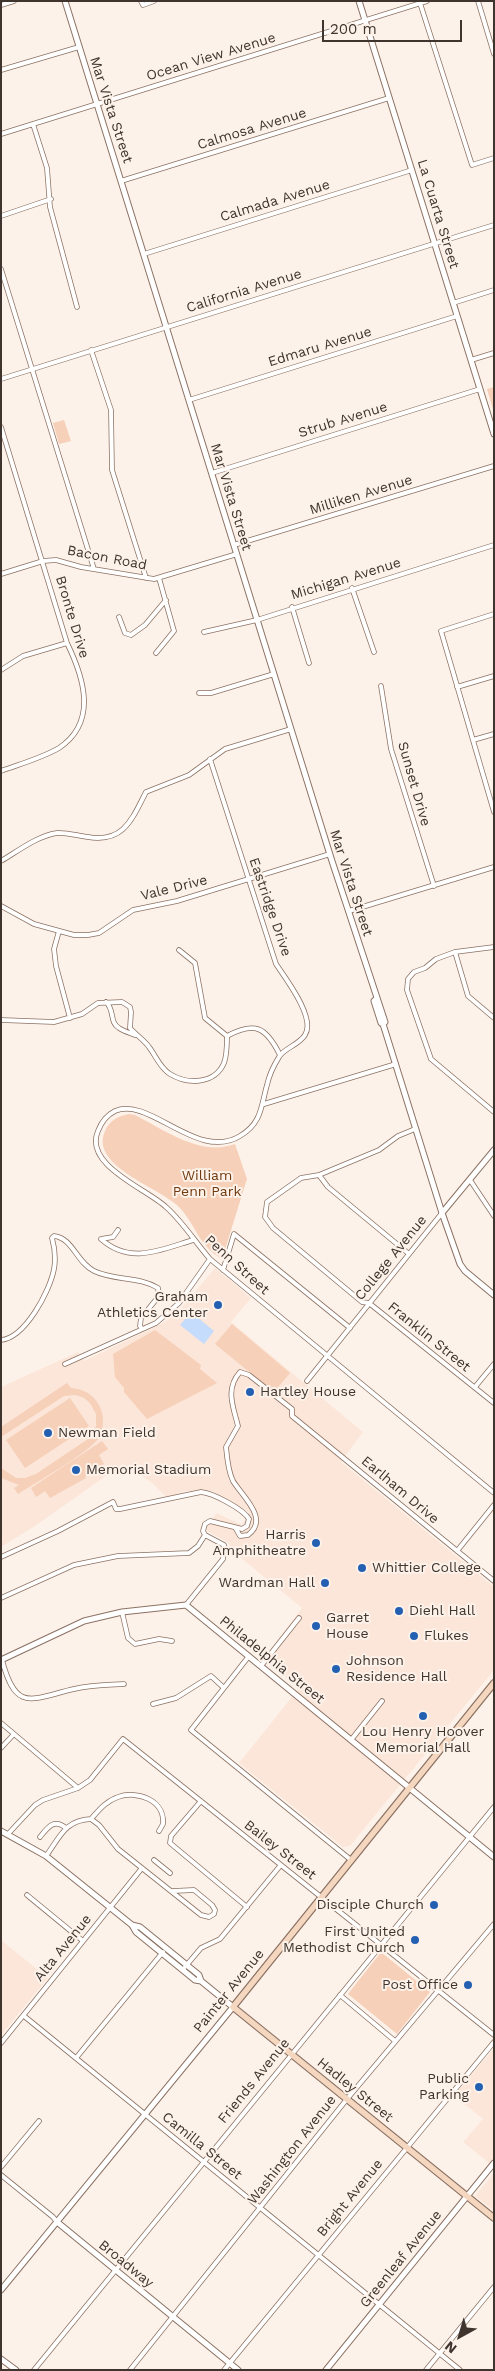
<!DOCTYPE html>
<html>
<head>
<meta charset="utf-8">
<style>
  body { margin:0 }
  #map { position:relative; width:495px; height:2371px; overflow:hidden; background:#fdf2ea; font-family:"Work Sans",sans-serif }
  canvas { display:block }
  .frame { position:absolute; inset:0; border:2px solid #40352e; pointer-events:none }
  .north { position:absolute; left:435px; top:2311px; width:50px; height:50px; -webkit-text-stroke:4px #fdf2ea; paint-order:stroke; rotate:219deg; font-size:14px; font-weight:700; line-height:20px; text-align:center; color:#40352e }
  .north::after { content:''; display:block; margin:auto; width:18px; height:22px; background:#40352e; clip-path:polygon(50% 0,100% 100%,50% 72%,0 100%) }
  .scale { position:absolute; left:322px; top:20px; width:140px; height:22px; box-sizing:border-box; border:2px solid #40352e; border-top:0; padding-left:6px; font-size:15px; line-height:18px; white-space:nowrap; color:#40352e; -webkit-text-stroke:4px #fdf2ea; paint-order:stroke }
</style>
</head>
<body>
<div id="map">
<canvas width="495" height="2371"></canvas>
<div class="frame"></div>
<div class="north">N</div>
<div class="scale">200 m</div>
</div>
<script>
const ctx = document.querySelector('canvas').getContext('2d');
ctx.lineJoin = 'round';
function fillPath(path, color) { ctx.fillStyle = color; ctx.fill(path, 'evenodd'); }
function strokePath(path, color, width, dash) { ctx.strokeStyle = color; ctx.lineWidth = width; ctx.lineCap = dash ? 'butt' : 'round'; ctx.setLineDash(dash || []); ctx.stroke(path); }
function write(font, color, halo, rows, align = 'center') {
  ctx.font = font + ' "Work Sans",sans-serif'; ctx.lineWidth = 4; ctx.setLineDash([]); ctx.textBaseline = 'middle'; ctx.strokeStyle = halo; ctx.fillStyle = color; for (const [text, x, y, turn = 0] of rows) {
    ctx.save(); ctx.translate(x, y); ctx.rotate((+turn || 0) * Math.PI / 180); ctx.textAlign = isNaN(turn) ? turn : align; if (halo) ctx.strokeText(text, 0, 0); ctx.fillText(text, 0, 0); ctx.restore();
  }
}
const built = new Path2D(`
  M215,1268L251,1298L231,1322L363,1432L341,1462L494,1587V1670L350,1846L343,1847L239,1763L299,1688L263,1659L302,1608L230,1549L229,1543L207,1531V1526L217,1513L242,1525L249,1513L212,1491H185L167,1498L151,1482L123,1464L35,1526L1,1547V1387L78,1352L84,1361L165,1322L177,1313Z
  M1,1940L48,1978L1,2035Z
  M494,2048V2167L463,2142L483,2119L454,2096Z
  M494,2173V2211L475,2196Z`);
const green = new Path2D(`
  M494,387V413L487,389Z
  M64,420L71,441L59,444L53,423Z
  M129,1114L135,1115C165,1130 200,1157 235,1144L247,1179L222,1259C217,1256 211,1252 207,1247C196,1235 191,1219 179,1207C159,1187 89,1166 105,1131C109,1121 118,1116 129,1114Z
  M232,1324L290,1373L274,1392L215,1344Z
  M155,1330L201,1365L200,1369L217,1383L147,1419L124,1392V1388L115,1377L113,1354Z
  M67,1383L71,1388C83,1389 93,1394 99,1405C105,1416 104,1429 98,1439C88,1453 35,1483 18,1494L14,1488L19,1485L1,1478V1468L16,1478H25L36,1474L88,1439L96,1426V1414L90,1403L84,1398L76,1395L64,1396L1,1437V1427Z
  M70,1398L89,1426L25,1468L6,1440Z
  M102,1441L108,1449L99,1455L104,1464L85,1476L86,1478L50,1498L45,1491L36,1497L31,1488Z
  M381,1952L430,1992L397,2034L348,1994Z`);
const water = new Path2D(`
  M191,1312L214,1331L204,1344L180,1325Z`);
const minor = new Path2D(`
  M141,1L143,5L154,1
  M478,1L494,54
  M420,3L472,165L494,158
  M1,5L14,1
  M1,70L79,47
  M33,124L47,168L50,207L77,307
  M1,134L427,1
  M121,181L389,98
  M1,216L51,199
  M144,254L412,170
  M1,269L94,569
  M453,303L494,290
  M91,350L111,410L112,470L146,578
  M471,360L494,353
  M1,379L494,225
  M189,400L457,316
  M1,427L67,643C84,678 98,722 59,748C42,758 20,764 1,771
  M212,473L480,389
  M234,545L494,466
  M1,574L43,561L56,560L81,567L154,579L237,554
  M352,588L374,652
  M292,607L309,663
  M494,614L441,631L494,812
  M119,617L125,633L131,635L145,625L166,600
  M204,632L257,620L494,545
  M156,653L174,631L159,578
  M1,670L23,656L67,643
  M381,686L391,749L434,886
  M457,687L494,676
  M199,693H211L274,674
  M473,740L494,734
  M210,759L276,964C286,979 316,1018 305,1035C299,1045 284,1048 279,1057C274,1065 269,1076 267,1085C261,1106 262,1123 240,1136C197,1162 150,1096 115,1111C107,1115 101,1123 98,1131C83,1165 147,1189 166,1207C183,1222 195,1242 210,1259L494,1493
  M1,861C18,851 37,836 57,833C66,832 78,836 88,837C124,843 132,819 146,792L189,775L225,749L291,729
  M1,906L34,924L74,935H88L99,933L133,910L177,901L330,854
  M349,911L494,867
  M59,931L54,949L56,966L70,1018
  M494,947L455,952L436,959L425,968L414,972L408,979L407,990L431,1059L494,1112
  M179,950L195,963L205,1018L227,1036
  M455,952L468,996L494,1018
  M106,1002C115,1010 109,1022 119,1028C123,1031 130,1033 135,1035
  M1,1020L54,1022L82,1014L98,1003L122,1002L130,1007L131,1012L130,1028C136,1035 144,1040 149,1047C156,1056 160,1068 170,1074C188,1085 215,1084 224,1063C227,1055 227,1045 227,1036
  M227,1036C255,1021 266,1027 280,1055
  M264,1104L396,1064
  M415,1129L398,1136L379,1150L319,1175L301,1178L267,1202L265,1217L273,1228L362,1302L369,1303L494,1403
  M319,1175L328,1187L409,1254
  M470,1180L494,1216
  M118,1230L113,1237L101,1239C130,1265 160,1250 193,1240
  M223,1270L234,1234L350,1328
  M1,1340C25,1338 50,1291 54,1269C56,1258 55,1249 52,1238L54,1236C73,1238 76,1262 94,1271C115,1281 138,1276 158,1288L159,1296L141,1318L140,1326L142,1329
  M65,1364L156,1323L179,1303L210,1259
  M307,1381L442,1213
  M475,1387L494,1364
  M236,1529L240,1536L248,1535C270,1519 242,1496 233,1481C228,1471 227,1458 226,1447L238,1426C233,1406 225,1389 240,1372L249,1375L292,1409V1416L494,1581
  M457,1551L494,1505
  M1,1557L58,1531L113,1502L116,1509H120L201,1492C213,1493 243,1509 249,1519L247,1526L242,1529L210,1521L205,1524L203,1531L205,1535
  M1,1598L74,1565L118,1556L189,1553L198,1546L205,1535
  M186,1605L223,1559L224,1545L205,1535
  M122,1612L128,1638L135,1644L159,1639L172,1641
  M249,1656L191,1730L351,1860
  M2,1660C16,1713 31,1699 74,1689C90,1685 107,1685 124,1684
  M261,1666L299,1618
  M153,1704L176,1698L211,1676L224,1688
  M1,1723L78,1788
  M351,1740L382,1701
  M1,1748L14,1734
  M201,1801L171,1836L170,1843L247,1907
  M91,1819L99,1825L118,1849L201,1915L209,1917L214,1914L215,1910L212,1905L194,1890L173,1891
  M91,1819C99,1810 106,1801 118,1797C137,1790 165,1800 163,1824L159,1831
  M8,1834L35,1805L43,1800L78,1788L90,1780L123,1739L494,2035
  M40,1837C48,1827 54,1818 66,1828
  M46,1856C60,1837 65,1820 91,1819
  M154,1860L170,1873
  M27,1895L83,1941
  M185,1967L201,1948L220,1939L280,1866
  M340,1995L395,2041
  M24,2016L460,2370
  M1,2043L142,1868
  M76,2058L163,1952
  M1,2167L39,2121
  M1,2175L53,2217L57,2222
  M34,2370L494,1807
  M130,2370L347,2099L494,1924
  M224,2370L494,2042
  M426,2370L494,2287`);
const tertiary = new Path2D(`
  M65,1L331,858L385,1022L383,1024L442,1213L460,1264L465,1271L494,1295
  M359,1L494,434
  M376,999L374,1001L381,1023L383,1024
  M442,1213L494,1150
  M1,1660L84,1621L122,1612L186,1605L494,1857
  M1,1831L46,1856L132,1925L136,1932L195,1980L201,1981L233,2007L1,2290
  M132,1925L140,1927L199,1975L201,1981
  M57,2222L238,2370
  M1,2359L16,2370
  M326,2370L494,2163`);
const secondary = new Path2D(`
  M494,1683L233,2007L494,2218`);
const markers = [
  [218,1305,5,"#2460b2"],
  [250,1392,5,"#2460b2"],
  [48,1433,5,"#2460b2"],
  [76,1470,5,"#2460b2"],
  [316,1543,5,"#2460b2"],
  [362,1568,5,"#2460b2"],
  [325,1583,5,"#2460b2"],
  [399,1611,5,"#2460b2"],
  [316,1626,5,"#2460b2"],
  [414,1636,5,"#2460b2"],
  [336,1669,5,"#2460b2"],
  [423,1716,5,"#2460b2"],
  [434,1905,5,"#2460b2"],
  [415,1940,5,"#2460b2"],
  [468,1985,5,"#2460b2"],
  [479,2087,5,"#2460b2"]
];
const streetNames = [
  ["Ocean View Avenue",211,57,-17],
  ["Mar Vista Street",111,110,72],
  ["Calmosa Avenue",252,129,-17],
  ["Calmada Avenue",275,201,-17],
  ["La Cuarta Street",438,214,73],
  ["California Avenue",244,291,-17],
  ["Edmaru Avenue",320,347,-17],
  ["Strub Avenue",343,420,-17],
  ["Milliken Avenue",361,495,-17],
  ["Mar Vista Street",231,497,73],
  ["Bacon Road",107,558,11],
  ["Michigan Avenue",346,579,-17],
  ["Bronte Drive",72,617,73],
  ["Sunset Drive",414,784,74],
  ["Mar Vista Street",351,883,72],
  ["Vale Drive",174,888,-14],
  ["Eastridge Drive",270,907,71],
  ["College Avenue",391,1258,-51],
  ["Penn Street",237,1265,42],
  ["Franklin Street",429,1337,39],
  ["Earlham Drive",400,1490,40],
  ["Philadelphia Street",272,1660,39],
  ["Bailey Street",280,1850,38],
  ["Alta Avenue",63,1948,-51],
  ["Painter Avenue",229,1991,-51],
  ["Friends Avenue",254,2081,-51],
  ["Hadley Street",355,2090,39],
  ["Camilla Street",202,2146,39],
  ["Washington Avenue",292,2150,-52],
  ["Bright Avenue",350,2198,-51],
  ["Greenleaf Avenue",401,2259,-51],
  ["Broadway",126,2264,39]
];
const parkNames = [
  ["William",207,1176],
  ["Penn Park",207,1192]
];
const poiNames = [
  ["Graham",208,1297,"right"],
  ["Athletics Center",208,1313,"right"],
  ["Hartley House",260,1392],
  ["Newman Field",58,1433],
  ["Memorial Stadium",86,1470],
  ["Harris",306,1535,"right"],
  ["Amphitheatre",306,1551,"right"],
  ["Whittier College",372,1568],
  ["Wardman Hall",315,1583,"right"],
  ["Diehl Hall",409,1611],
  ["Garret",326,1618],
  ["House",326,1634],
  ["Flukes",424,1636],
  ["Johnson",346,1661],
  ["Residence Hall",346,1677],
  ["Lou Henry Hoover",423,1732,"center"],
  ["Memorial Hall",423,1748,"center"],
  ["Disciple Church",424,1905,"right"],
  ["First United",405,1932,"right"],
  ["Methodist Church",405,1948,"right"],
  ["Post Office",458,1985,"right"],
  ["Public",469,2079,"right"],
  ["Parking",469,2095,"right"]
];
fillPath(built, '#fce6d9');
fillPath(green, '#f6d0b8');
fillPath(water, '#c6dcfd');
strokePath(minor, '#8b7263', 5.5);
strokePath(tertiary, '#8b7263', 7);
strokePath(secondary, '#8b7263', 8);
strokePath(minor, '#fff', 4);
strokePath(tertiary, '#fff', 5);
strokePath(secondary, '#f5d7c0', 5.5);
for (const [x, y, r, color] of markers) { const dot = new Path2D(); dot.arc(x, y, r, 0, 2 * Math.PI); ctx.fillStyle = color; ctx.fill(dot); strokePath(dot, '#fdf2ea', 2); }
write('14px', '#40352e', '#fdf2ea', streetNames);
write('14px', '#713a0e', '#fdf2ea', parkNames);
write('14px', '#40352e', '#fdf2ea', poiNames, 'left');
</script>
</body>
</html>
